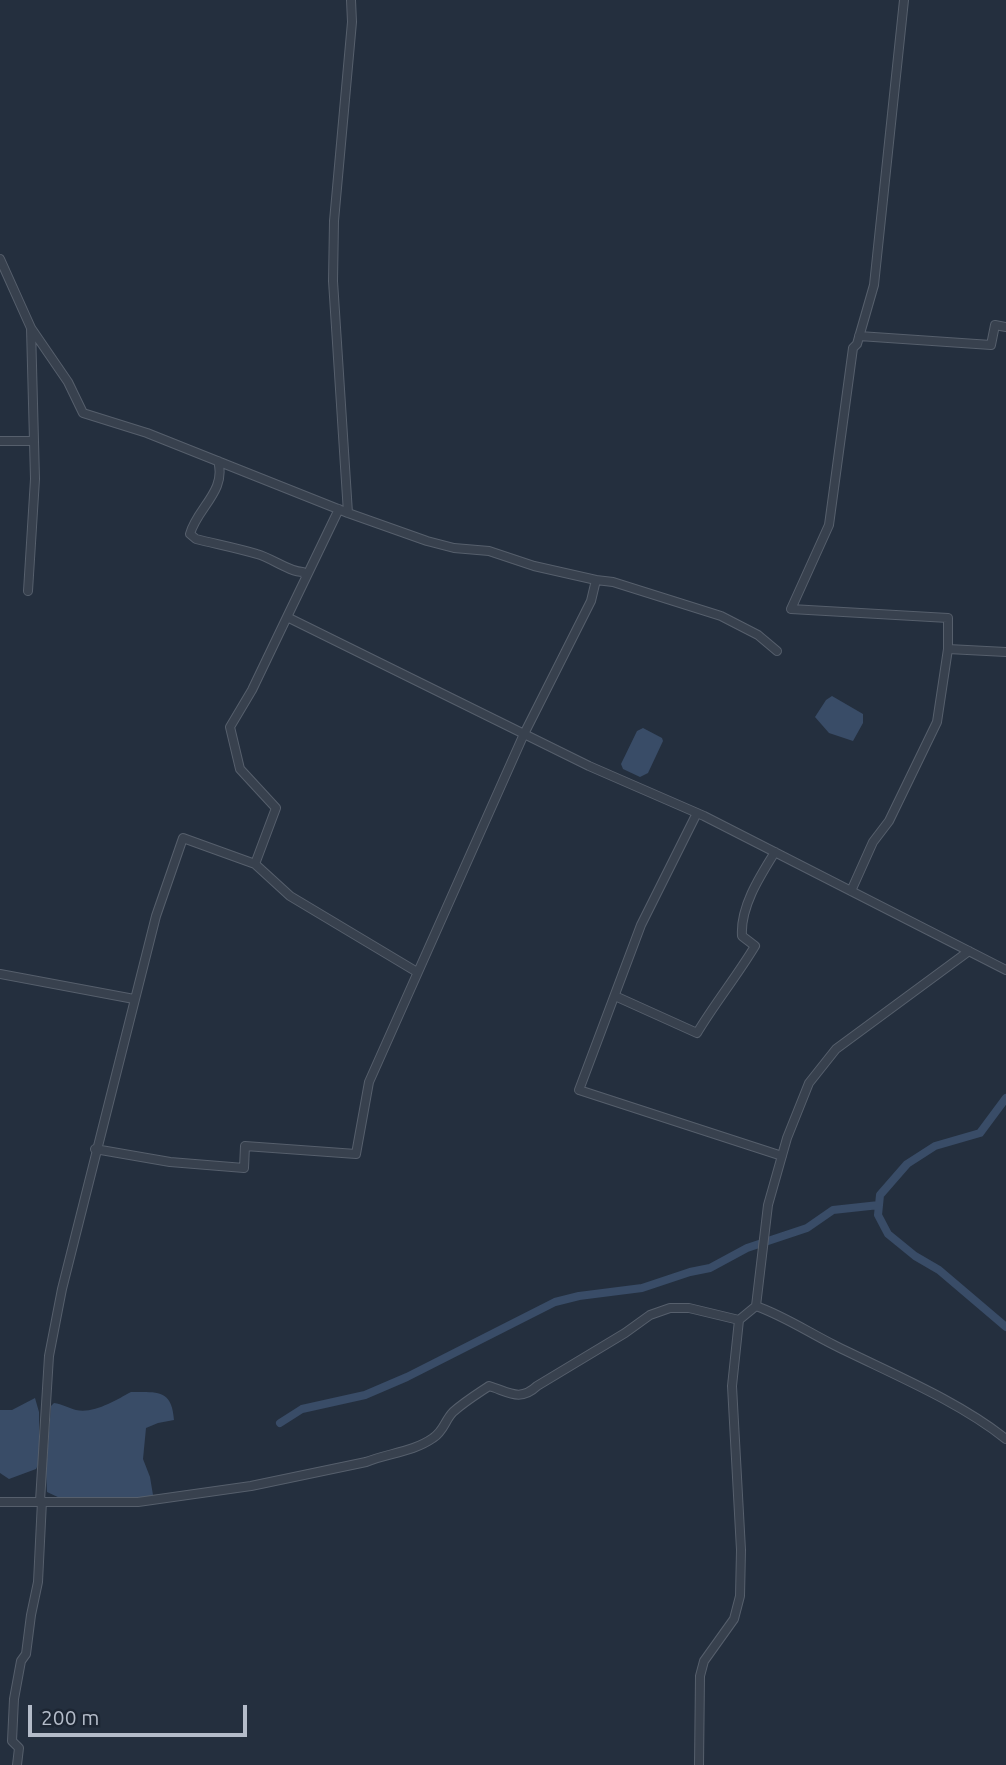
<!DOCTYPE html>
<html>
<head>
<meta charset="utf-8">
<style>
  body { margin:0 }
  #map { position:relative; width:1006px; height:1765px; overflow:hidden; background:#242f3e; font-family:Ubuntu,sans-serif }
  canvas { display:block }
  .scale { position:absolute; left:28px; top:1705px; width:219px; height:32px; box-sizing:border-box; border:4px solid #b4bcc9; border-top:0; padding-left:9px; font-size:21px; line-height:24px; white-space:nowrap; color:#b4bcc9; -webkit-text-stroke:5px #1d2633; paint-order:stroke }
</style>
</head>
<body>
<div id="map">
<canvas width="1006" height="1765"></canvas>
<div class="scale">200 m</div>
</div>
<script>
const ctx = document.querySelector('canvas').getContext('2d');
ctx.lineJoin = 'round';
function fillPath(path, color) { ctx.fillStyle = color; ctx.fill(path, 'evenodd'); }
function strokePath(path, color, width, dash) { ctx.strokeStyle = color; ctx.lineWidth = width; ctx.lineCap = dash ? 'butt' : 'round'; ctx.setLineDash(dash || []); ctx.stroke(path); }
const water = new Path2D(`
  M832,696L863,714V723L853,741L829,733L815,717L826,700Z
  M643,728L662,738L663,741L648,773L640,777L623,769L621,764L637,731Z
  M131,1392C157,1392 172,1389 174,1420L158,1423L146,1428L143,1459L150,1477L153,1495L145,1498L62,1499L47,1492L46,1472L51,1406L54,1403C62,1404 69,1408 76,1410C94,1414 116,1400 131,1392Z
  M35,1398L39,1412V1463L36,1469L9,1479L0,1473V1410H12Z`);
const canal = new Path2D(`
  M1006,1098L980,1133L935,1146L907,1164L880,1195L878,1215L888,1234L915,1256L939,1270L1006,1327
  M280,1423L302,1409L365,1395L407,1377L555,1302L579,1296L642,1288L690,1272L710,1268L747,1248L807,1228L833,1210L879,1205`);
const minor = new Path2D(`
  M904,0L874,285L857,344L853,348L829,525L791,609L948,618V649L1006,652
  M0,259L31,328L68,382L83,413L147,433L348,513L427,541L454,548L489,551L534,566L596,580L591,601L524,734L369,1082L356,1154L245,1146L244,1168L170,1162L95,1149
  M859,336L991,345L995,325L1006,327
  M0,441H34
  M218,461C227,491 197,508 190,534L196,539C216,544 237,548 257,554C272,558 289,572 303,572L306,576
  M348,513L333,281L334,221L352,22L351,0
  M596,580L613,582L721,616L758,635L777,651
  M28,591L35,479L31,328
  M287,617L339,509
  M697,813L641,925L579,1090L782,1156
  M255,864L290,896L417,972
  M851,891L873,842L889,821L937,722L948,649
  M0,974L134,999
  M615,996L697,1033C715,1003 737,976 755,946L742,936C740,907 760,876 775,852
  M756,1306L768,1205L787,1138L809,1083L836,1049L969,951
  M40,1501L49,1356L62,1289L156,916L183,838L255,864L276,808L240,769L230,727L252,690L287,617L589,766L704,816L1006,970
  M0,1502H138L251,1486L366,1462C389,1453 413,1452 433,1438C444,1431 445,1420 453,1412C464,1402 477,1394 489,1386C509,1392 520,1402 537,1386L625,1333L650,1315L670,1308H689L739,1320
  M17,1765L19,1748L12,1741L14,1699L21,1661L26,1654L31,1615L38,1582L42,1501
  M699,1765L700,1676L704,1661L734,1619L740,1596L741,1550L732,1386L739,1320L756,1306C784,1316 808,1332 834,1345C890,1373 957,1400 1006,1439`);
fillPath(water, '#394c67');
strokePath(canal, '#394c67', 8);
strokePath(minor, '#565f6c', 10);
strokePath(minor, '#38414e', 8);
</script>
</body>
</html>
